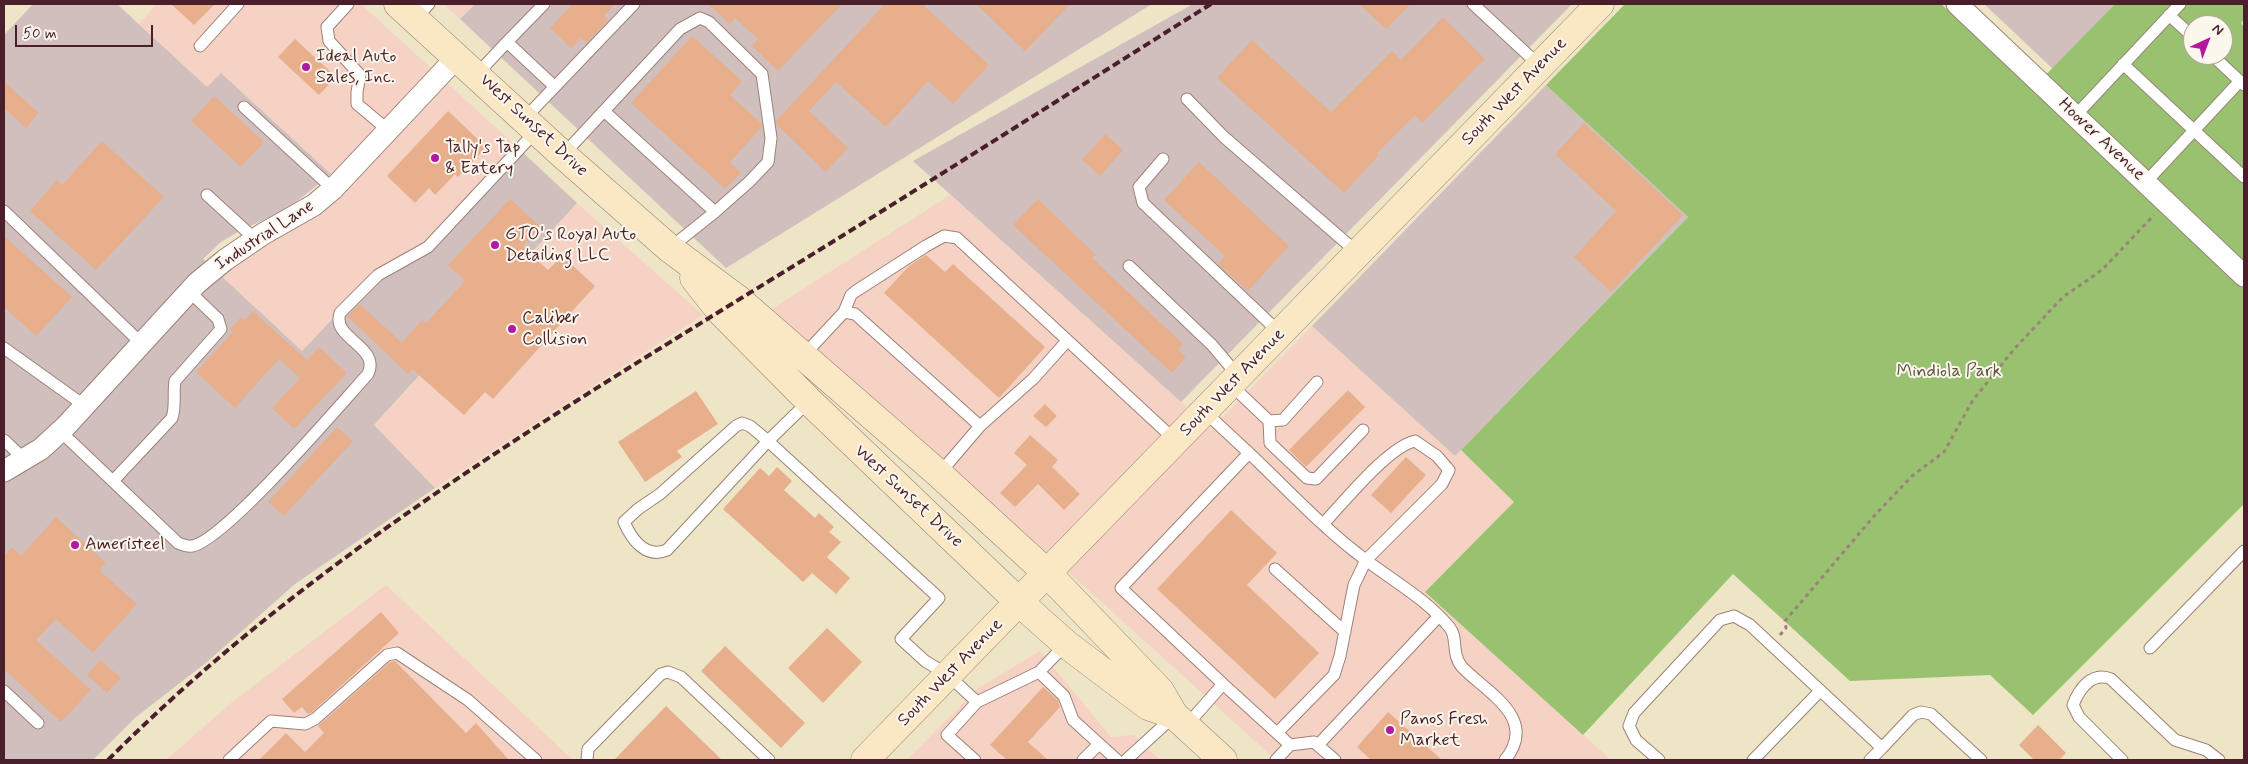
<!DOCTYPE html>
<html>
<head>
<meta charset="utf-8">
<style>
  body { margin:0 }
  #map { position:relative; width:2248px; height:764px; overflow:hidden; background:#eee4c6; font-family:Mynerve,sans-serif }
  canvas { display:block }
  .frame { position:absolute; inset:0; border:5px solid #4a1f2b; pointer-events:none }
  .north { position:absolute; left:2183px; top:15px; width:50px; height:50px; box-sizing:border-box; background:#fbf7ec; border:1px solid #b4a19f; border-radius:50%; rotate:43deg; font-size:14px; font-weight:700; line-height:20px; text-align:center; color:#4a1f2b }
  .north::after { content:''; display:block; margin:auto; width:18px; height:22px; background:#b5179e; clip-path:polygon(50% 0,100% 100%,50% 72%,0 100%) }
  .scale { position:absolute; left:15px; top:25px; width:138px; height:22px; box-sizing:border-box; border:2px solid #4a1f2b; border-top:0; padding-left:6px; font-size:15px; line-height:18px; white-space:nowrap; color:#4a1f2b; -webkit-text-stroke:4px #fbf7ec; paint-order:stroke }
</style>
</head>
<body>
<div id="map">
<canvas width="2248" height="764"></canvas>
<div class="frame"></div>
<div class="north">N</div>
<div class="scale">50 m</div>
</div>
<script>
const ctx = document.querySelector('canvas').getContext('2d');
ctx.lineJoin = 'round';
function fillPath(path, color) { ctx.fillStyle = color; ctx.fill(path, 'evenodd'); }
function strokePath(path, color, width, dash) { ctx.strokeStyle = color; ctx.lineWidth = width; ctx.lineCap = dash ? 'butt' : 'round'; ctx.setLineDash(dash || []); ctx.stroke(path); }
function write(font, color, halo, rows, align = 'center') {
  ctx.font = font + ' Mynerve,sans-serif'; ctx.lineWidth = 4; ctx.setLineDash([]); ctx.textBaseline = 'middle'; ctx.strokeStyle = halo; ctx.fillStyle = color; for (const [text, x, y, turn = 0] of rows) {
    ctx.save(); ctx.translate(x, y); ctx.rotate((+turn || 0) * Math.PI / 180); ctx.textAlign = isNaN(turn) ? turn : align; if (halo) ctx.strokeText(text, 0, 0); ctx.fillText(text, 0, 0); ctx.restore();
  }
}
const built = new Path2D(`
  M157,4H361L517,147L425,247L376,273L302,351L217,273L342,184L221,73L207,87L139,24Z
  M443,4H475L460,19Z
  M950,195L1211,429L1312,326L1455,456L1461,450L1515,502L1425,592L1611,760H1276L907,426L798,335L772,309Z
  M577,203L703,315L435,488L374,426Z
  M386,585L573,760H166L231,703Z
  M1040,651L1111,737L1133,735L1160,760H907L977,689Z`);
const industrial = new Path2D(`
  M33,4H117L207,87L221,73L331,174L296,202L275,215L241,230L221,242L203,259L302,351L376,273L425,247L517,147L577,203L374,425L435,488L295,584L207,662L136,717L93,760H4V35Z
  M475,4H1152L726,268L460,19Z
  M1193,4H1572L1181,402L913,161Z
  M1984,4H2115L2053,69Z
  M1546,85L1688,217L1455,456L1312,326Z`);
const green = new Path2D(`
  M1625,4H1941L2032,89L2115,4H2244V19L2241,23L2244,27V504L2033,715L1990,675L1850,681L1733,574L1583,735L1425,592L1514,502L1461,450L1688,217L1546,85ZM2193,25H2223V55H2193Z`);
const building = new Path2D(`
  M171,4H215L194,25Z
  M573,4H615L604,16L608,20L587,43L581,38L571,48L550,28Z
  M708,4H842L778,71L752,46L758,39L735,18L730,24Z
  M885,4H922L989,65L953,104L928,81L886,127L836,82L809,111L848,148L826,172L777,125L776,121Z
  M976,4H1070L1025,51Z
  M1359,4H1411L1386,29Z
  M1443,17L1485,59L1422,123L1415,115L1377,153L1379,155L1344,193L1217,78L1252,40L1331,112L1392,51L1401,60Z
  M692,36L742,81L730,95L762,124V127L730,162L741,173L725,189L631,103Z
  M295,39L336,77L319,95L278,57Z
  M4,82L39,113L26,128L4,108Z
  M214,96L264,142L241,167L191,121Z
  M448,111L486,147L458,177L455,174L435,195L429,188L415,203L387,176Z
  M1584,123L1683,215L1611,292L1574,257L1616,211L1555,154Z
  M1105,134L1123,150L1100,176L1082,160Z
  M102,141L164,197L96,270L30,211L57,180L62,185Z
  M1199,162L1289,246L1248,291L1218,264L1225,256L1164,200Z
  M510,199L541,227L522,247L548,270L562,256L595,286L493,399L485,392L464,415L412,369L408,374L347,316L360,304L402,343L422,320L426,323L465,281L448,265Z
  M1038,199L1096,255L1092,258L1183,344L1178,350L1186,357L1172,373L1013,225Z
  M4,236L72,297L36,336L4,307Z
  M926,255L945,272L953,264L1045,347L999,398L884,293L909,266Z
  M253,311L307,360L319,347L347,373L294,429L272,408L300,378L279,359L235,408L196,372L233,332L230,329L241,317L245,320Z
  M1348,390L1365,407L1306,467L1289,450Z
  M696,391L718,424L677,451L682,457L645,482L618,442Z
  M1045,404L1057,416L1046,427L1033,416Z
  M337,427L353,441L284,516L268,502Z
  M1030,435L1058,460L1052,467L1080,494L1064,510L1038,484L1015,507L1000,493L1027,465L1014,453Z
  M1406,457L1426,475L1391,513L1371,495Z
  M777,467L792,481L784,490L815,518L819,513L834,527L829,532L841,542L827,557L850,578L836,594L812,573L803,582L723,509L760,468L769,476Z
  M1231,510L1277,553L1247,585L1319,653L1275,699L1157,589Z
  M56,517L106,563L99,570L137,604L93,653L56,619L36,640L91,690L61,722L4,669V557L12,547L21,556Z
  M381,612L399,633L311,713L308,714L302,707L294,713L282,699Z
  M827,628L862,662L823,703L788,668Z
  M725,646L805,723L781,748L701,671Z
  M100,660L121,678L107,693L87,675Z
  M395,661L466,733L476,723L509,760H259L286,733L305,752L324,733L318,726L390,662Z
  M1043,687L1058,700L1060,707L1028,742L1048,760H1007L990,745Z
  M666,706L722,760H614Z
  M1388,712L1442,760H1371L1357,747Z
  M2038,725L2066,753L2059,760H2034L2019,745Z`);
const path = new Path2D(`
  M1780,635L1786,628L1785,621L1875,515L1912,476L1944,452L1973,400L2016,347L2063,297L2102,270L2154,215`);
const lane = new Path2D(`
  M348,4L327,27L329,41L360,75L357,92V104L388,130
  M544,4L507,42L554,86
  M1473,4L1540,66
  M2169,15L2193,37
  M415,19L429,4
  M200,46L238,4
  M2212,55L2244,85
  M2123,64L2244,177
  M477,74L507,42
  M1187,99L1224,137L1358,253
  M244,107L333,189
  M604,111L715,212
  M2075,116L2180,4
  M524,119L634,4
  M563,155L680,29L700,18L709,22L762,74L771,138L768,162L749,182L715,212L670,248
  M1163,159L1139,187L1143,203L1281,334
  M2146,182L2240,81
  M207,195L255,239
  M4,211L142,344
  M1129,266L1212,345L1239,377
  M844,312L851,295L856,291L926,246L944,236L957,238L1175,440
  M4,348L85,406
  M803,356L844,312L855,314L980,426L939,474
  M1231,385L1269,421L1283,420L1317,382
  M809,401L768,441L939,598L901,639L925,661L948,675L977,702L1039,672
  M1269,421L1270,443L1307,478L1316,479L1363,430
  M742,423L750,426L768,441L667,550C646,559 632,540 624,522L638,509L660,494L736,426Z
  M980,426L1033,379L1067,341
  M60,431L178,543C183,545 187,547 192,546C224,541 340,405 368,374C381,346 331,339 340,313L378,275L428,247L537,130
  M4,440L24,459
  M1249,453C1284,486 1320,525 1358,554C1388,578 1426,598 1450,628C1458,638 1451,654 1462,667C1487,693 1539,718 1505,760
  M113,481L172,418C176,406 173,394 175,381L221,329L218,319L190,292
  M1275,569L1345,632
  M1066,644L1039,672L1064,696L1073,720L1117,760
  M2150,648L2244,551
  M1223,684L1290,745L1276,760
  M4,691L38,723
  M1186,726L1223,684L1121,588L1249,453L1205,412
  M1277,733L1334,675L1340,656L1354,585L1366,560L1442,484L1449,470L1437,456L1415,441C1388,447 1344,502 1324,523
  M1290,745L1314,742L1335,760
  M1318,745L1438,617
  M1882,748L1913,715L1921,712L1931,714L1981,760
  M229,760L271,721L305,724L315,719L387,655L397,653L468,700L536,760
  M587,760L588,749L661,674L668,672L681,677L769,760
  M975,760L947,735L977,702
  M1083,760L1099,744
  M1126,760L1173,717
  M1659,760L1636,740L1629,726L1634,713L1720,620L1734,616L1750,625L1882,748L1870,760
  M1753,760L1819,692
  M2122,760L2079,717L2073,705C2079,689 2092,671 2111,679L2175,740L2206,750L2219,760`);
const street = new Path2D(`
  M1957,4L2244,276
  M4,471L41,449L66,426L197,283L225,260L263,234L314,205L333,189L457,57`);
const secondary = new Path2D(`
  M398,4L563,155L669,248L739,300L939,474L1047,573L1160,691L1174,715L1223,760
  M694,278L720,311L809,401L1019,602L1066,644L1148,706L1174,715
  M865,760L1600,4`);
const rail = new Path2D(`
  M108,760C294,573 520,435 743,297C900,201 1055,102 1211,4`);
const markers = [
  [306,67,5,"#b5179e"],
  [435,158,5,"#b5179e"],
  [495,245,5,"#b5179e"],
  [512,329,5,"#b5179e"],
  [75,545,5,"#b5179e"],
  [1390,730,5,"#b5179e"]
];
const poiNames = [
  ["Ideal Auto",316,57],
  ["Sales, Inc.",316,78],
  ["Tally's Tap",445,148],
  ["& Eatery",445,169],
  ["GTO's Royal Auto",505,235],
  ["Detailing LLC",505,256],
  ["Caliber",522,319],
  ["Collision",522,340],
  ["Ameristeel",85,545],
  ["Panos Fresh",1400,720],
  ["Market",1400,741]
];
const streetNames = [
  ["South West Avenue",1515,92,-46],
  ["West Sunset Drive",533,126,43],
  ["Hoover Avenue",2101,140,43],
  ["Industrial Lane",265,236,-33],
  ["South West Avenue",1233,383,-46],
  ["West Sunset Drive",908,497,43],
  ["South West Avenue",951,673,-46]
];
const parkNames = [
  ["Mindiola Park",1949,372]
];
fillPath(built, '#f6d2c4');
fillPath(industrial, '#d1bfbe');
fillPath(green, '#98c26f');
fillPath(building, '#e7af8c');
strokePath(lane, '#9c8278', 13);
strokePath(street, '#9c8278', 23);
strokePath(secondary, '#9c8278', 29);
strokePath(path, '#9c8278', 3, [4, 4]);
strokePath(lane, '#fff', 11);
strokePath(street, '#fff', 21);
strokePath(secondary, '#fae7c3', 28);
strokePath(rail, '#4a1f2b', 4, [8, 4]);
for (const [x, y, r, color] of markers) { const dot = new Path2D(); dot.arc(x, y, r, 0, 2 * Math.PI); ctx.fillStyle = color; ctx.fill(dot); strokePath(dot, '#fbf7ec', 2); }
write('18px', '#4a1f2b', '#fbf7ec', poiNames, 'left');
write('18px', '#4a1f2b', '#fbf7ec', streetNames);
write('18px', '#61503f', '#fbf7ec', parkNames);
</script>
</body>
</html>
